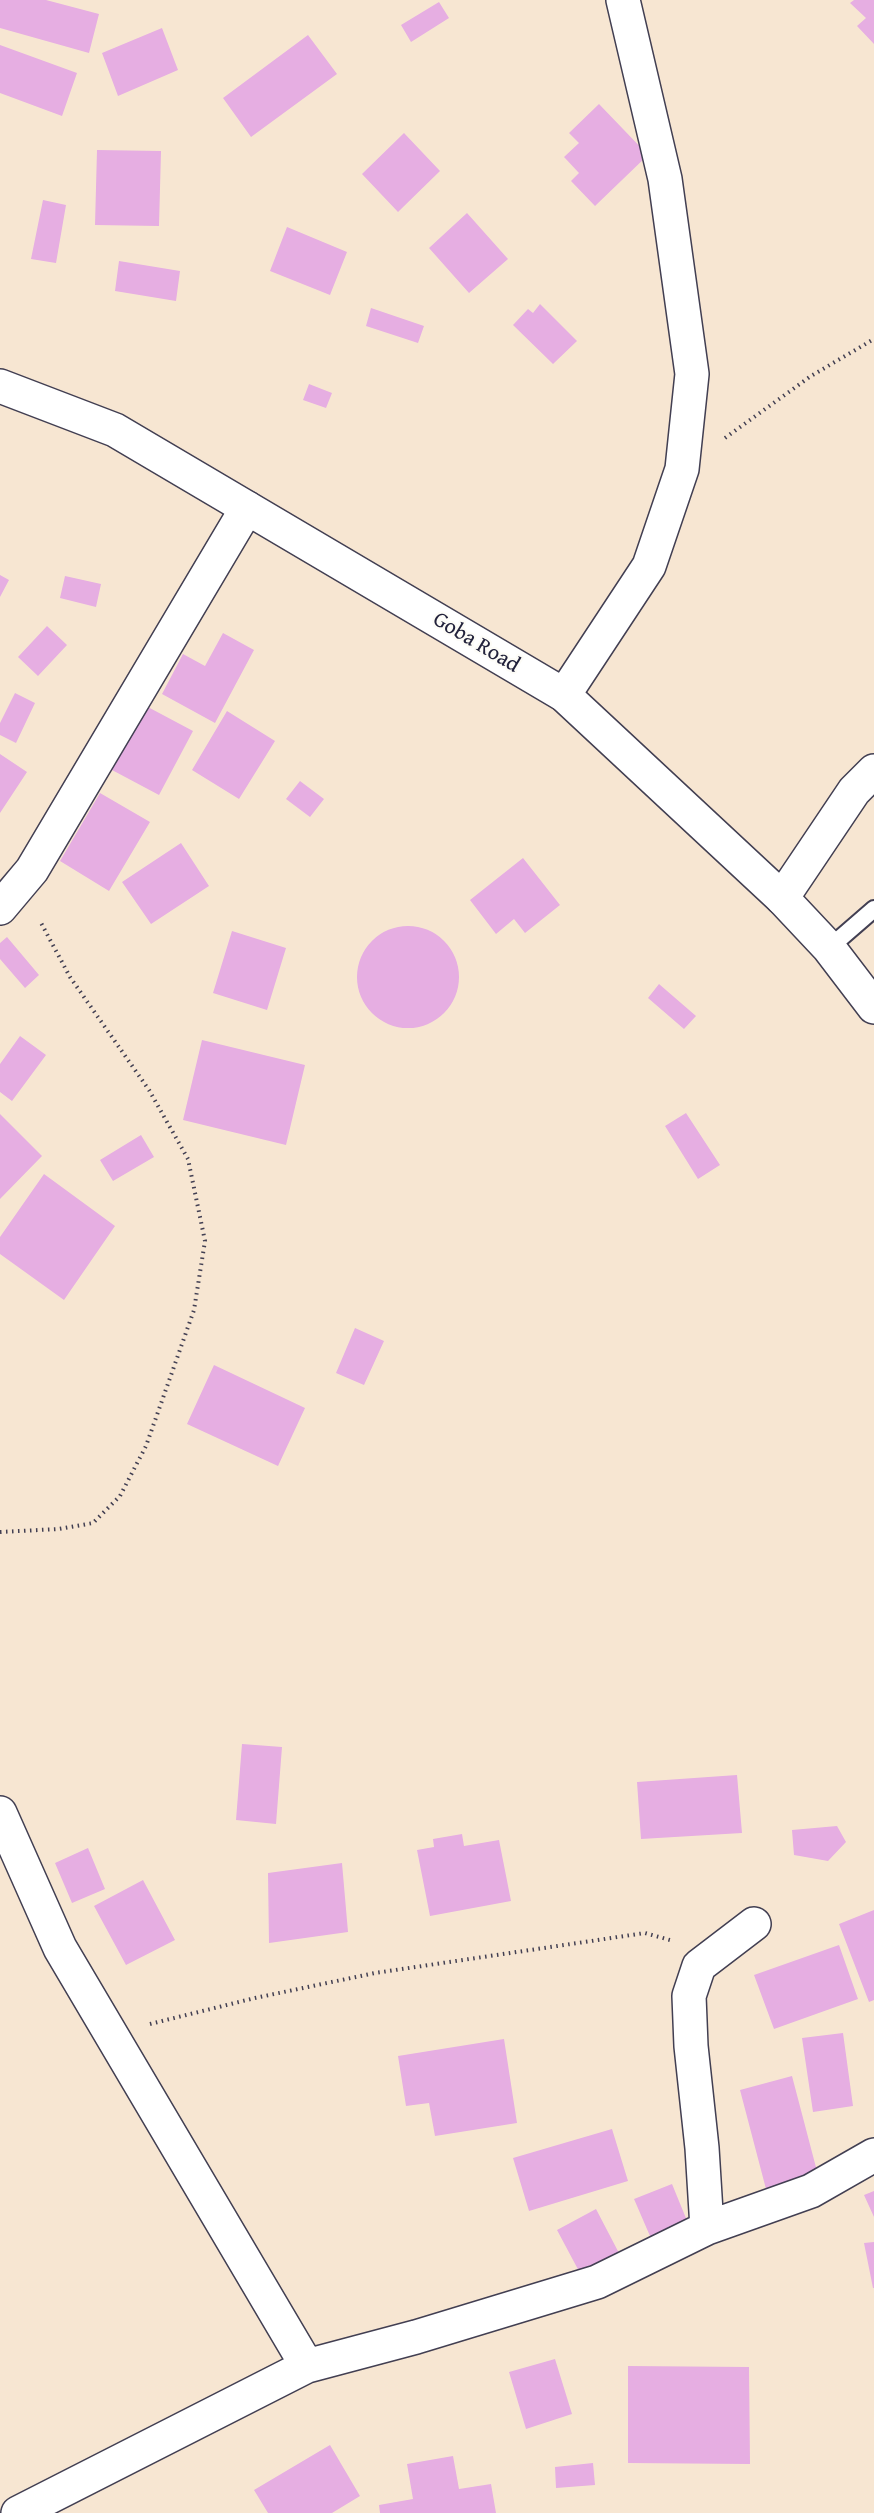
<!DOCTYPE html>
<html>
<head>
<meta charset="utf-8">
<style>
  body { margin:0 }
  canvas { display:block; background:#f7e6d2 }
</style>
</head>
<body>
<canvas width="874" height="2513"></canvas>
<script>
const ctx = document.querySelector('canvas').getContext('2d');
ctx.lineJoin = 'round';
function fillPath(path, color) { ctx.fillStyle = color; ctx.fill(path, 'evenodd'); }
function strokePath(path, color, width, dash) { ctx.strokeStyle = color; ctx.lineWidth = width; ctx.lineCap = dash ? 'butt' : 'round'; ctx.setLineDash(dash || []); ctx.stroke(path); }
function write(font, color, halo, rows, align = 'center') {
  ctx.font = font + ' "Gentium Book Plus",serif'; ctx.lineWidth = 4.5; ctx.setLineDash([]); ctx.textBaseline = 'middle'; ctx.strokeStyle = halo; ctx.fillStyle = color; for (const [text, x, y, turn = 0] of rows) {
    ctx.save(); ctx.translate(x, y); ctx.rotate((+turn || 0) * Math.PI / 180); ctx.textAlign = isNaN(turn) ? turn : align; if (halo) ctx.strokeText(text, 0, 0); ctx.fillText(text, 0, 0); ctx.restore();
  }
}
const building = new Path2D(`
  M0,0H46L99,14L89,53L0,28Z
  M854,0H874V44L857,26L866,18L850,3Z
  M439,2L449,18L411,42L401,25Z
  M162,28L178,70L118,96L102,53Z
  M308,35L337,74L251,137L223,98Z
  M0,45L77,73L62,116L0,93Z
  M599,104L648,155L595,206L571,181L579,173L564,157L579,143L569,133Z
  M404,133L440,171L398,212L362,174Z
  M97,150L161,151L159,226L95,225Z
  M43,200L66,205L56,263L31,259Z
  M467,213L508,259L469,293L429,248Z
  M287,227L347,252L330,295L270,271Z
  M119,261L180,271L176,301L115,291Z
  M540,304L577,341L553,364L513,325L528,309L533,313Z
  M371,308L424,326L418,343L366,326Z
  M309,384L332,393L326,408L303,400Z
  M0,575L9,580L0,597Z
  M65,576L101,584L96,607L60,598Z
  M47,626L67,645L38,676L18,657Z
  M223,633L254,650L215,723L162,694L183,654L205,666Z
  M15,693L35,703L16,743L0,735V723Z
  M146,706L193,731L159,795L112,770Z
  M227,711L275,741L239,799L192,770Z
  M0,754L27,772L0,813Z
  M300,781L324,799L310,817L286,799Z
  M100,793L150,822L109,891L60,861Z
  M181,843L209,886L151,924L122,882Z
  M523,858L560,905L525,933L514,919L496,934L470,900Z
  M357 977a51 51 0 1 1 102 0a51 51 0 1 1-102 0Z
  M232,931L286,948L267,1010L213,993Z
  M7,937L39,975L25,988L0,959V943Z
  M659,984L696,1016L684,1029L648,998Z
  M20,1036L46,1055L12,1101L0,1092V1064Z
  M202,1040L305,1065L286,1145L183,1120Z
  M686,1113L720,1165L698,1179L665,1126Z
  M0,1114L42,1156L0,1199Z
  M141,1135L154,1157L113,1181L100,1160Z
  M44,1174L115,1226L64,1300L0,1254V1237Z
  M355,1328L384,1341L364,1385L336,1373Z
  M214,1365L305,1408L278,1466L187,1424Z
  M242,1744L282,1747L276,1824L236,1820Z
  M737,1775L742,1833L641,1839L637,1782Z
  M837,1826L846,1842L828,1861L794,1855L792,1830Z
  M462,1834L464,1846L499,1840L511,1901L430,1916L417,1850L434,1847L433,1839Z
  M88,1848L105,1889L72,1903L55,1863Z
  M342,1863L348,1932L269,1943L268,1873Z
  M143,1880L175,1940L126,1965L94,1906Z
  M874,1910V2000L869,2002L839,1924Z
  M839,1945L858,1999L774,2029L754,1975Z
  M843,2033L853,2106L813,2112L802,2038Z
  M504,2039L517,2123L435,2136L429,2103L406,2106L398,2056Z
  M792,2076L818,2175L766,2189L740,2090Z
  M612,2129L628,2181L529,2211L513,2158Z
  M672,2184L690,2228L653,2243L634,2199Z
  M874,2191V2217L864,2195Z
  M596,2209L620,2255L581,2275L557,2230Z
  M874,2242V2288H873L864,2243Z
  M555,2359L572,2414L526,2429L509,2372Z
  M628,2366L749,2367L750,2464L628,2463Z
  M330,2445L360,2496L332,2513H268L254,2490Z
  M453,2456L459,2489L491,2484L496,2513H380L379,2505L413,2499L407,2464Z
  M593,2463L595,2485L556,2488L555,2467Z`);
const path = new Path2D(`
  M725,438L811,376L874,339
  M0,1532L59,1529L93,1523L120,1496L146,1446L194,1310L205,1241L188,1159L149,1090L70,977L40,921
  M150,2024L255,1998L375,1973L645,1933L670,1940`);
const lane = new Path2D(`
  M829,948L874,909`);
const street = new Path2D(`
  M564,695L649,566L682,469L692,374L665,179L623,0
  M782,898L854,791L874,771
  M0,908L32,870L247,508
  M0,1813L60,1948L307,2366
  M707,2228L702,2148L691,2046L689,1996L699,1966L754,1924
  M18,2513L307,2366L416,2337L597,2282L707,2228L811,2191L874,2155`);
const secondary = new Path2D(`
  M0,386L115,430L564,695L782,898L829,948L874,1007`);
const streetNames = [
  ["Goba Road",476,643,31]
];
fillPath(building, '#e6aee2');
strokePath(lane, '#423f52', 20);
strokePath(street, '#423f52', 36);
strokePath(secondary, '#423f52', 36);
strokePath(path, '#423f52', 4, [1.5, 4.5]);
strokePath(lane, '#fff', 16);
strokePath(street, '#fff', 33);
strokePath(secondary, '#fff', 33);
write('22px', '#22223b', '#fdfcf7', streetNames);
</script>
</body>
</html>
